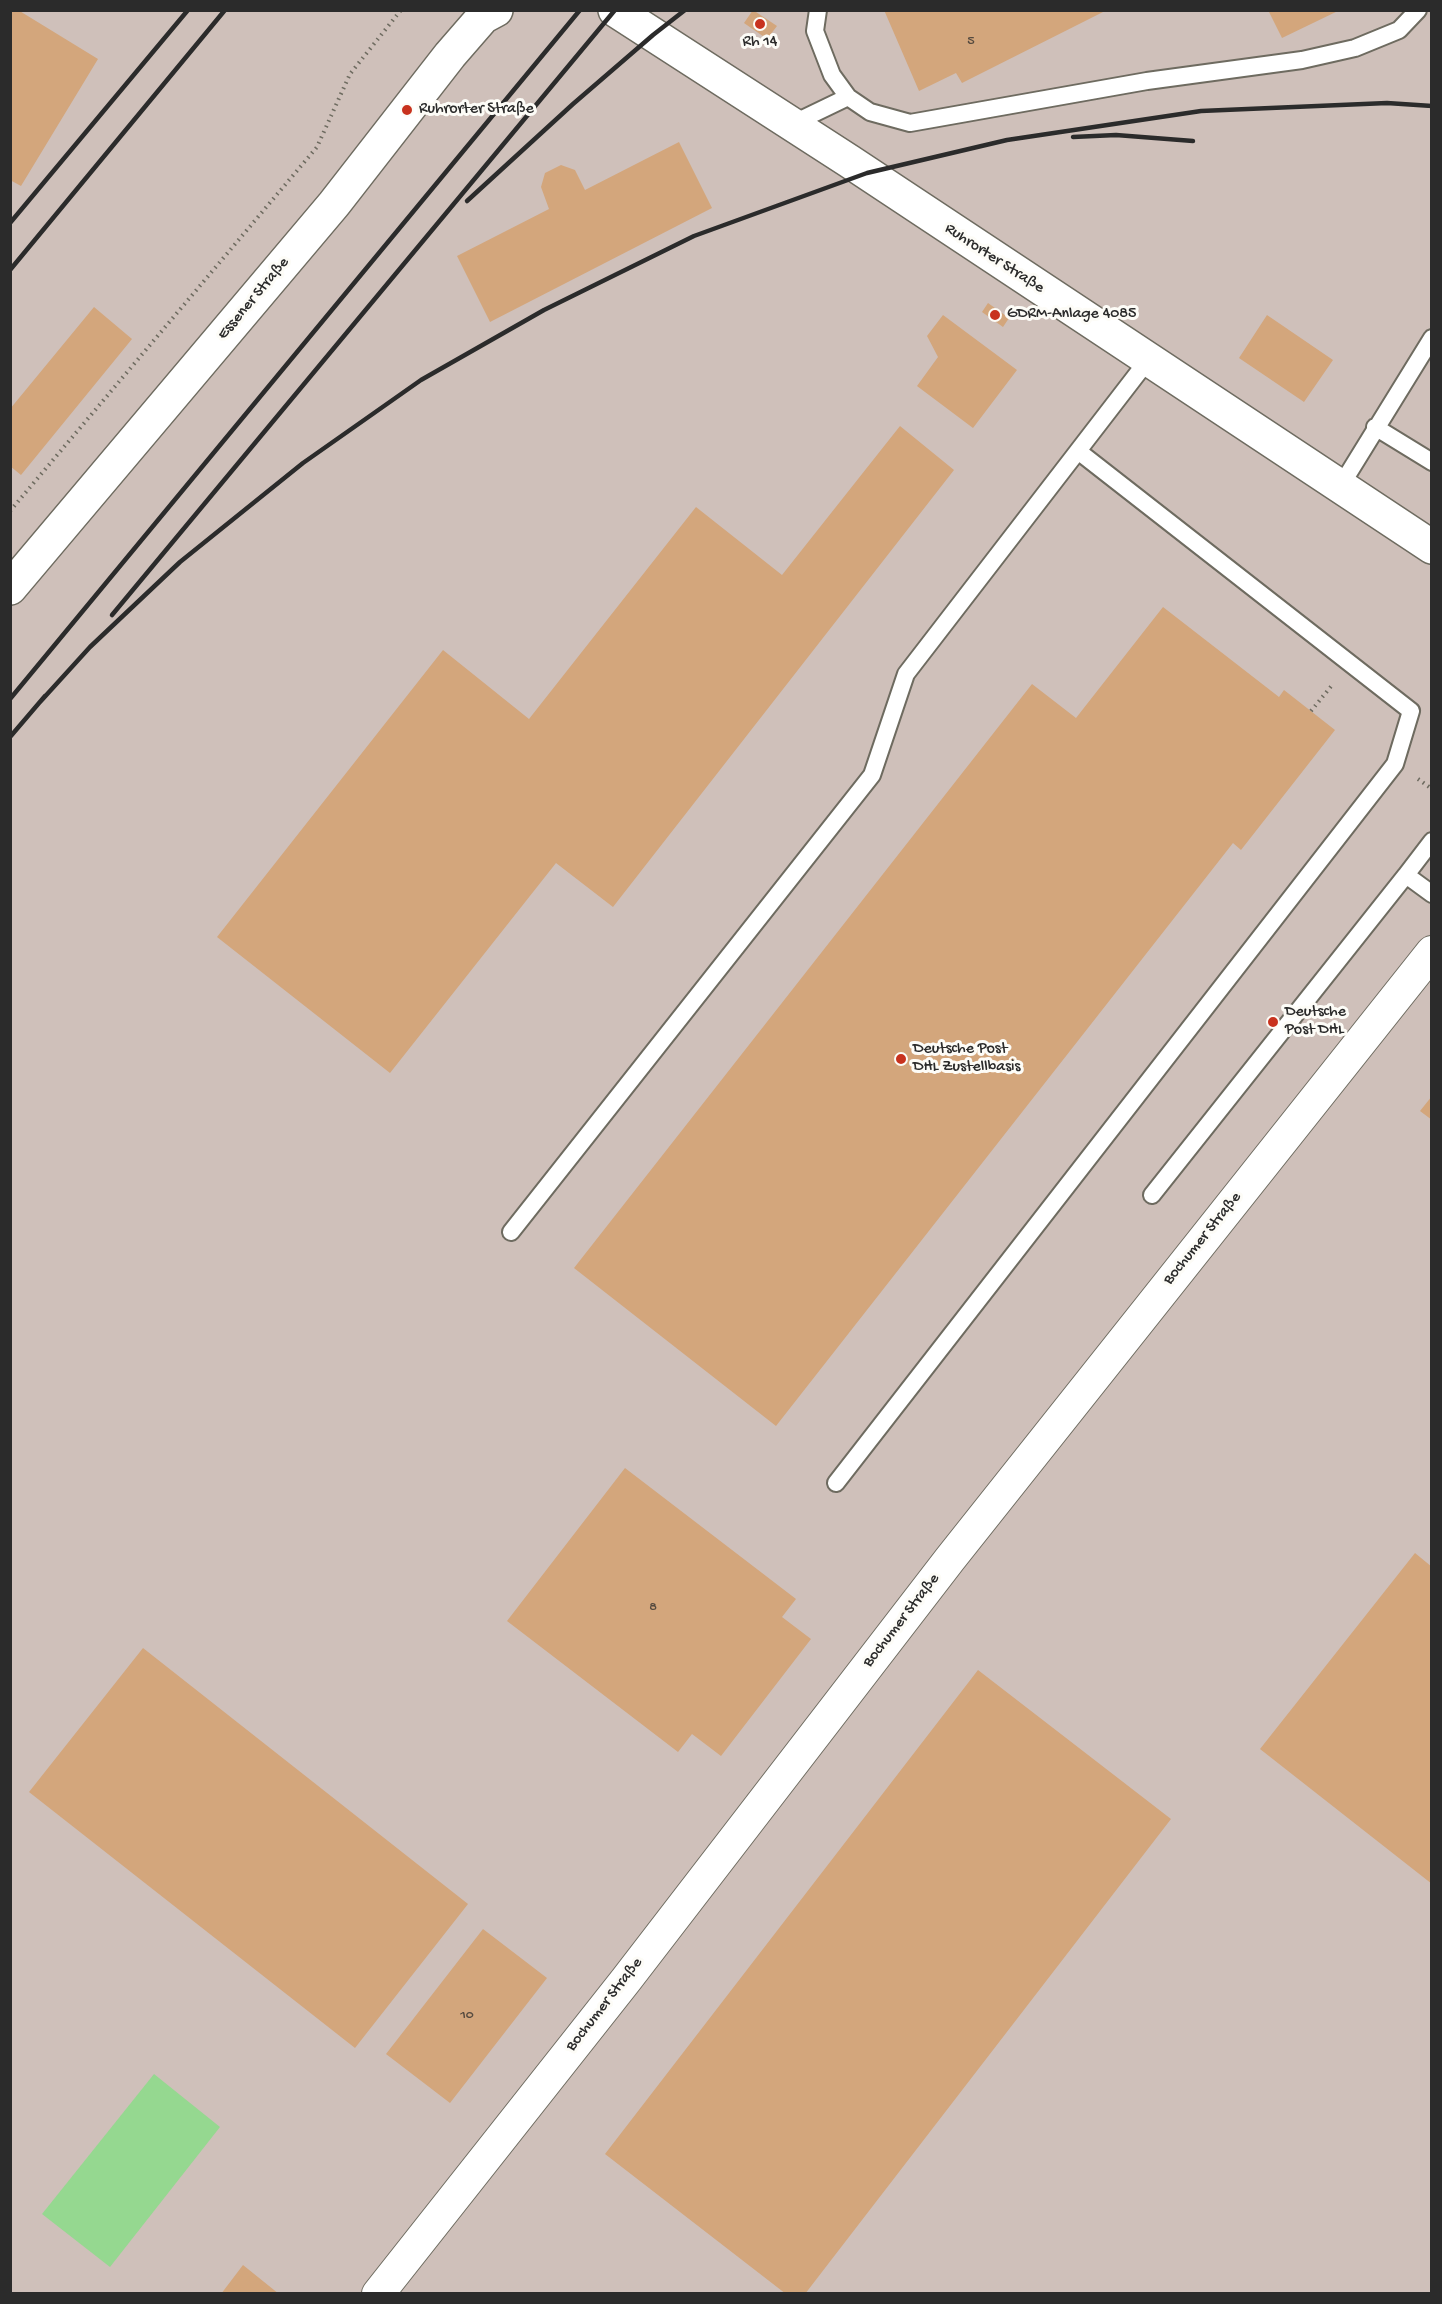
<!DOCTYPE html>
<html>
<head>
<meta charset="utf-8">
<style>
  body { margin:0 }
  #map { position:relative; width:1442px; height:2304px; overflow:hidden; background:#ebe3c3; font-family:"Gochi Hand",sans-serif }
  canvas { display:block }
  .frame { position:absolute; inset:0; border:12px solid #2b2b2b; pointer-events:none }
</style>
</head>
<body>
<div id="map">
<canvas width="1442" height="2304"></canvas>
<div class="frame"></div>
</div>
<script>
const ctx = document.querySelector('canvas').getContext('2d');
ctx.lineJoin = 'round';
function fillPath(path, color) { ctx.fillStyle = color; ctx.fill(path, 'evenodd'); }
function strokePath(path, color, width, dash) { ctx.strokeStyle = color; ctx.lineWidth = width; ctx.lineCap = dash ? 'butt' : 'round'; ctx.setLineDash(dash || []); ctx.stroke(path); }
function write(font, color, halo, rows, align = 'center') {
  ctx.font = font + ' "Gochi Hand",sans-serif'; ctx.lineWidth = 6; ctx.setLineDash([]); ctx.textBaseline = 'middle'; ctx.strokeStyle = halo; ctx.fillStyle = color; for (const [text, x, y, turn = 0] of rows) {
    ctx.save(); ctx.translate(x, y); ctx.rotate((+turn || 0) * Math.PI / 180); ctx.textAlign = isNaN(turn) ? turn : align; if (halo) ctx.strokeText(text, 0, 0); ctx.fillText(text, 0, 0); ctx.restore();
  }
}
const industrial = new Path2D(`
  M11,11H1431V2293H11Z`);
const green = new Path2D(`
  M154,2074L220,2127L110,2267L42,2214Z`);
const building = new Path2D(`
  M10,10H18L98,59L21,186L10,180Z
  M753,10L777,26L767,39L744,23Z
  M884,10H1107L962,83L956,73L919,91Z
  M1268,10H1340L1282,38Z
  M679,142L712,208L490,322L457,256L549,209L541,187L545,173L561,165L575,170L585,190Z
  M988,303L1009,318L1003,327L982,312Z
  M94,307L132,339L21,475L10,466V409Z
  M943,315L1017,370L973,428L917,386L938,357L927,336Z
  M1267,315L1333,360L1304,402L1239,358Z
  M900,426L954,470L613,907L556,863L390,1073L217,937L443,650L529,719L696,507L782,575Z
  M1163,607L1279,697L1284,690L1335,730L1241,850L1233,843L776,1426L574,1268L1032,684L1076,718Z
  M1432,1096V1120L1420,1111Z
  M625,1468L796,1599L782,1617L811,1639L721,1756L692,1734L678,1752L507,1621Z
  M1415,1553L1432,1567V1884L1260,1749Z
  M143,1648L468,1904L355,2048L29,1792Z
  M978,1670L1171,1819L805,2294H786L605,2154Z
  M483,1929L547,1978L450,2103L386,2054Z
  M243,2265L279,2294H221Z`);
const path = new Path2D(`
  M10,511L317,147L350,74L401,10
  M1311,711L1333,684
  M1418,779L1432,789`);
const lane = new Path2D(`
  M818,10L815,31L832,75L848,97L870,112L910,123L1147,81L1302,60L1355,48L1399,30L1418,10
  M792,124L848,97
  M1375,427L1432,462
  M1340,487L1432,338
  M1406,875L1432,841
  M1152,1195L1406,875L1432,894
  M511,1232L872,775L906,674L1148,360
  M836,1483L1395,764L1411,711L1078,451`);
const street = new Path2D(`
  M378,2294L626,1980L950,1559L1432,952`);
const secondary = new Path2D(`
  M615,10L849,161L1432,547
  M10,588L334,204L450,55L483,17L496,10`);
const rail = new Path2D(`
  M1073,137L1116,135L1193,141
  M467,201L573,104L653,35L685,10
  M10,223L188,10
  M10,270L225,10
  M112,615L615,10
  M10,699L580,10
  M40,702L90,647L180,562L303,463L421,380L544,310L694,236L867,173L1007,140L1201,111L1387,103L1432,106
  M10,737L45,696`);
const markers = [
  [760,24,6,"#c8321e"],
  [407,110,6,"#c8321e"],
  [995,315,6,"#c8321e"],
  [1273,1022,6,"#c8321e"],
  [901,1059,6,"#c8321e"]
];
const numberNames = [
  ["5",971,42],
  ["8",653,1608],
  ["10",467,2016]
];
const poiNames = [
  ["Rh 14",760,43,"center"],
  ["Ruhrorter Straße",419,110],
  ["GDRM-Anlage 4085",1007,315],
  ["Deutsche",1285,1013],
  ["Post DHL",1285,1031],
  ["Deutsche Post",913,1050],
  ["DHL Zustellbasis",913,1068]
];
const streetNames = [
  ["Ruhrorter Straße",994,259,33],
  ["Essener Straße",254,299,-50],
  ["Bochumer Straße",1203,1239,-51],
  ["Bochumer Straße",902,1621,-52],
  ["Bochumer Straße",605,2005,-52]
];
fillPath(industrial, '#cfc0ba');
fillPath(green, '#95d890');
fillPath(building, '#d3a67c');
strokePath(lane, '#6e6b60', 20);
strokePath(street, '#6e6b60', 34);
strokePath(secondary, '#6e6b60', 36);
strokePath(path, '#6e6b60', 4, [1.5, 4.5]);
strokePath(lane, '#fff', 16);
strokePath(street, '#fff', 32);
strokePath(secondary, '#fff', 33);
strokePath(rail, '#2b2b2b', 4.5);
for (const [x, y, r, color] of markers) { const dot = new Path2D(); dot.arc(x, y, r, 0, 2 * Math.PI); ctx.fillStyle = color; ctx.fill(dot); strokePath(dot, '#fdfcf7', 2); }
write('14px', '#554a3f', null, numberNames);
write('16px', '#2b2b2b', '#fdfcf7', poiNames, 'left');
write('16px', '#2b2b2b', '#fdfcf7', streetNames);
</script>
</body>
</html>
